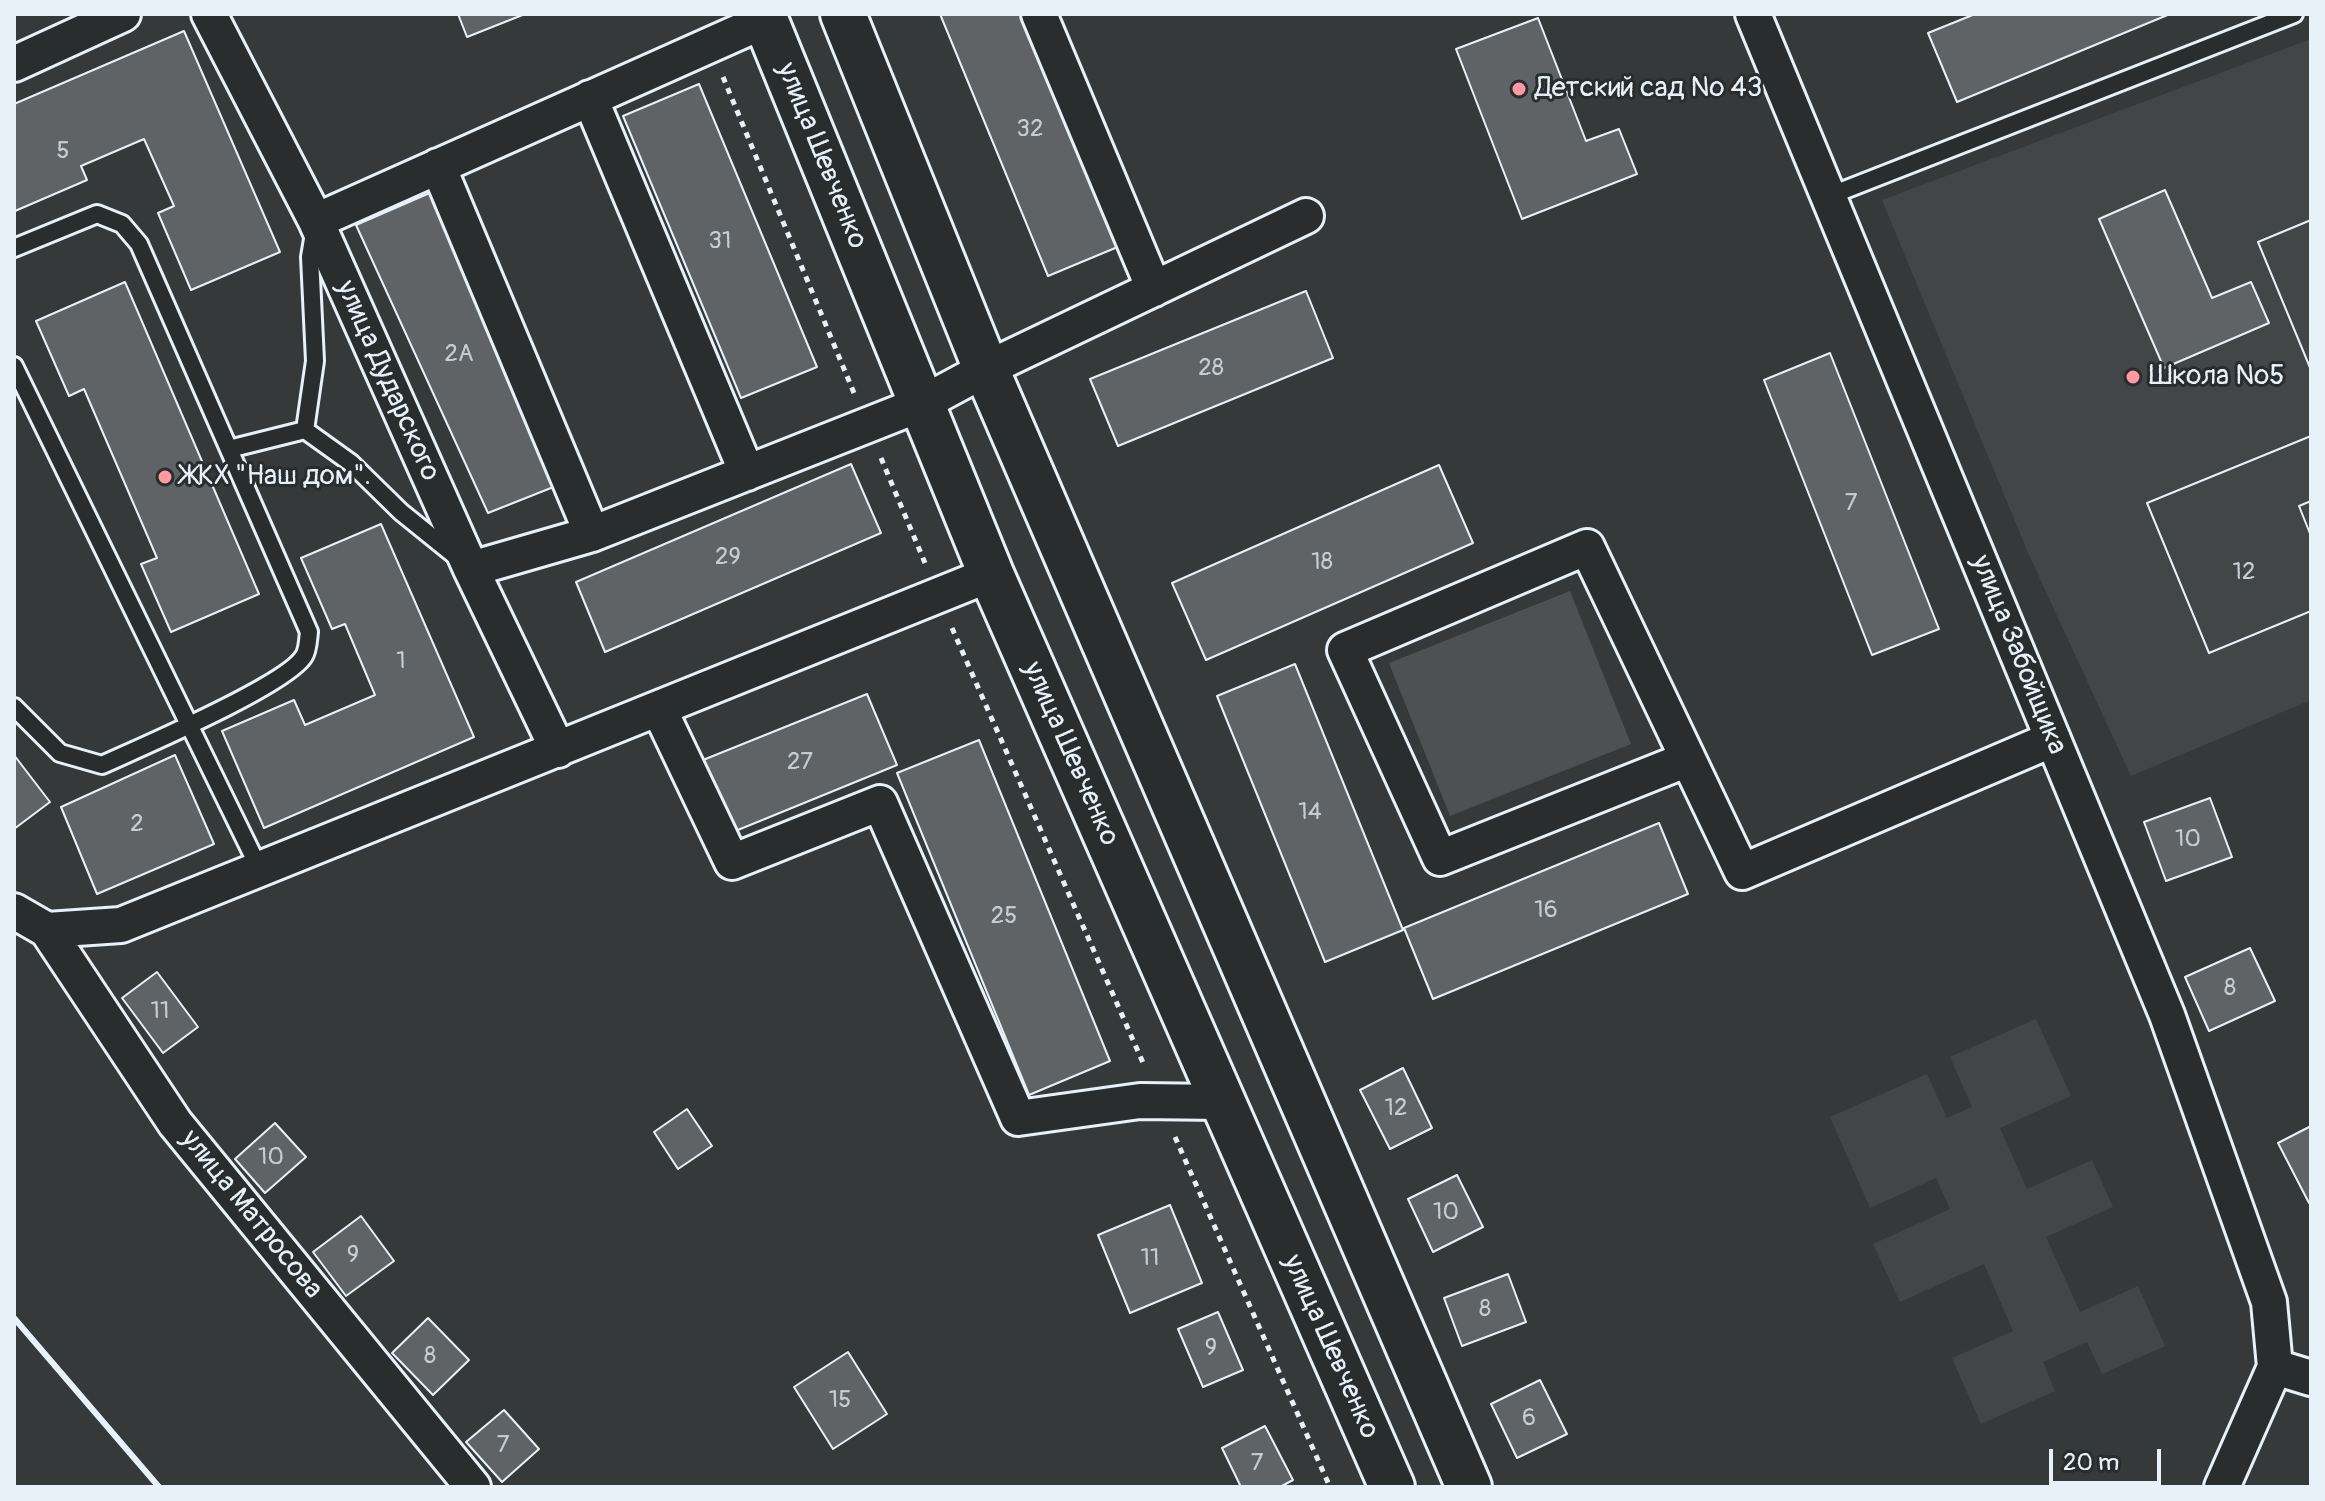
<!DOCTYPE html>
<html>
<head>
<meta charset="utf-8">
<style>
  body { margin:0 }
  #map { position:relative; width:2325px; height:1501px; overflow:hidden; background:#35393a; font-family:Pangolin,sans-serif }
  canvas { display:block }
  .frame { position:absolute; inset:0; border:16px solid #e8f1f8; pointer-events:none }
  .scale { position:absolute; left:2049px; top:1449px; width:112px; height:36px; box-sizing:border-box; border:4px solid #e8f1f8; border-top:0; padding-left:10px; font-size:24px; line-height:28px; white-space:nowrap; color:#e8f1f8; -webkit-text-stroke:6px #2a2d2e; paint-order:stroke }
</style>
</head>
<body>
<div id="map">
<canvas width="2325" height="1501"></canvas>
<div class="frame"></div>
<div class="scale">20 m</div>
</div>
<script>
const ctx = document.querySelector('canvas').getContext('2d');
ctx.lineJoin = 'round';
function fillPath(path, color) { ctx.fillStyle = color; ctx.fill(path, 'evenodd'); }
function strokePath(path, color, width, dash) { ctx.strokeStyle = color; ctx.lineWidth = width; ctx.lineCap = dash ? 'butt' : 'round'; ctx.setLineDash(dash || []); ctx.stroke(path); }
function write(font, color, halo, rows, align = 'center') {
  ctx.font = font + ' Pangolin,sans-serif'; ctx.lineWidth = 6; ctx.setLineDash([]); ctx.textBaseline = 'middle'; ctx.strokeStyle = halo; ctx.fillStyle = color; for (const [text, x, y, turn = 0] of rows) {
    ctx.save(); ctx.translate(x, y); ctx.rotate((+turn || 0) * Math.PI / 180); ctx.textAlign = isNaN(turn) ? turn : align; if (halo) ctx.strokeText(text, 0, 0); ctx.fillText(text, 0, 0); ctx.restore();
  }
}
const built = new Path2D(`
  M2311,39V700L2131,776L2029,555L1882,200Z
  M2036,1019L2071,1096L2000,1128L2027,1189L2092,1160L2113,1207L2046,1237L2080,1312L2138,1286L2165,1346L2102,1374L2087,1342L2043,1362L2055,1391L1981,1424L1952,1358L2013,1331L1984,1264L1900,1302L1873,1244L1950,1209L1936,1178L1870,1208L1830,1117L1927,1074L1947,1118L1972,1107L1950,1057Z`);
const green = new Path2D(`
  M1570,591L1631,744L1450,816L1389,663Z`);
const building = new Path2D(`
  M458,14H525L467,37Z
  M940,14H1025L1120,246L1048,276Z
  M1975,14H2170L1957,102L1928,33Z
  M1538,18L1586,141L1619,129L1637,174L1522,219L1456,49Z
  M184,31L280,252L191,290L158,213L174,206L144,139L81,166L87,180L15,211L14,209V104Z
  M699,84L817,367L741,398L623,116Z
  M2165,190L2212,298L2251,282L2269,323L2164,368L2099,219Z
  M432,192L561,484L488,513L356,225Z
  M2311,220V370L2258,242Z
  M2311,220V370L2258,242Z
  M125,282L259,594L171,632L141,564L157,558L84,389L69,396L36,321Z
  M1306,291L1333,358L1118,446L1090,379Z
  M1830,353L1939,629L1872,655L1764,380Z
  M2311,436V501L2299,506L2311,536V611L2209,653L2147,503Z
  M2311,436V501L2299,506L2311,536V611L2209,653L2147,503Z
  M851,464L881,533L605,652L576,582Z
  M1439,465L1473,543L1206,660L1172,583Z
  M381,524L474,737L264,828L222,731L294,700L305,725L375,695L345,624L332,629L301,558Z
  M1295,664L1403,930L1325,962L1217,696Z
  M867,694L897,765L733,832L703,760Z
  M979,740L1110,1061L1029,1095L897,773Z
  M14,755L50,802L14,829Z
  M175,755L214,844L97,894L61,807Z
  M2210,798L2232,857L2166,881L2144,822Z
  M1659,823L1688,894L1433,999L1404,928Z
  M2250,948L2275,1001L2209,1031L2185,977Z
  M157,972L198,1027L163,1053L122,998Z
  M1403,1068L1432,1128L1390,1149L1360,1090Z
  M687,1109L712,1146L678,1169L654,1132Z
  M275,1123L306,1157L265,1193L235,1159Z
  M2311,1126V1202L2309,1203L2278,1143Z
  M1457,1175L1483,1227L1433,1252L1408,1199Z
  M1170,1205L1202,1283L1130,1313L1098,1235Z
  M361,1216L394,1261L346,1296L313,1252Z
  M1508,1274L1526,1322L1462,1346L1444,1298Z
  M1218,1312L1243,1370L1203,1387L1178,1329Z
  M428,1318L469,1360L433,1395L392,1353Z
  M848,1352L887,1414L833,1449L794,1387Z
  M1540,1380L1567,1434L1517,1458L1491,1404Z
  M504,1410L539,1449L502,1482L466,1442Z
  M1265,1426L1293,1480L1280,1487H1241L1222,1448Z`);
const path = new Path2D(`
  M723,77L854,393
  M881,458L925,563
  M952,628L1144,1065
  M1175,1137L1330,1487`);
const service = new Path2D(`
  M1829,196L2294,14
  M14,248L97,214L122,224L139,244L309,632C308,639 308,650 304,656C287,685 139,748 102,765L60,753L14,707
  M14,366L260,870
  M305,430L315,361L310,257L314,233
  M229,449L305,430L351,463L401,512L458,558`);
const minor = new Path2D(`
  M209,14L316,221L471,569L558,750
  M1039,14L1154,289
  M1753,14L2167,1015L2269,1302L2275,1367L2222,1487
  M14,64L123,14
  M590,98L747,473
  M438,166L592,534
  M316,221L766,20
  M471,569L592,534L921,404L986,369L1306,216
  M659,709L732,862L880,803L1018,1118L1140,1101L1222,1102
  M1688,759L1440,858L1345,650L1587,547L1742,872L2053,739
  M14,911L47,930L121,925L991,574
  M47,930L175,1123L473,1487
  M2275,1367L2311,1378`);
const secondary = new Path2D(`
  M763,14L991,574L1392,1487
  M843,14L986,369L1469,1487`);
const rail = new Path2D(`
  M14,1318L159,1487`);
const markers = [
  [1519,89,8,"#ff9aa2"],
  [2133,377,8,"#ff9aa2"],
  [165,477,8,"#ff9aa2"]
];
const numberNames = [
  ["32",1030,130],
  ["5",63,152],
  ["31",720,242],
  ["2А",459,355],
  ["28",1211,369],
  ["7",1851,504],
  ["29",728,558],
  ["18",1322,563],
  ["12",2244,573],
  ["1",401,662],
  ["27",800,763],
  ["14",1310,813],
  ["2",137,825],
  ["10",2188,840],
  ["16",1546,911],
  ["25",1004,917],
  ["8",2230,989],
  ["11",160,1012],
  ["12",1396,1109],
  ["10",271,1158],
  ["10",1446,1213],
  ["9",353,1256],
  ["11",1150,1259],
  ["8",1485,1310],
  ["9",1211,1349],
  ["8",430,1357],
  ["15",840,1401],
  ["6",1529,1419],
  ["7",503,1446],
  ["7",1257,1464]
];
const poiNames = [
  ["Детский сад № 43",1535,89],
  ["Школа №5",2149,377],
  ["ЖКХ \"Наш дом\".",181,477]
];
const streetNames = [
  ["улица Шевченко",821,156,68],
  ["улица Дударского",387,381,66],
  ["улица Забойщика",2018,655,68],
  ["улица Шевченко",1070,754,66],
  ["улица Матросова",251,1215,51],
  ["улица Шевченко",1330,1347,66]
];
fillPath(built, '#424647');
fillPath(green, '#4d5152');
fillPath(building, '#5f6365');
strokePath(building, '#e8f1f8', 2);
strokePath(service, '#e8f1f8', 22);
strokePath(minor, '#e8f1f8', 40);
strokePath(secondary, '#e8f1f8', 50);
strokePath(path, '#e8f1f8', 5, [6, 6]);
strokePath(service, '#2a2d2e', 16);
strokePath(minor, '#2a2d2e', 34);
strokePath(secondary, '#2a2d2e', 44);
strokePath(rail, '#e8f1f8', 6);
for (const [x, y, r, color] of markers) { const dot = new Path2D(); dot.arc(x, y, r, 0, 2 * Math.PI); ctx.fillStyle = color; ctx.fill(dot); strokePath(dot, '#2a2d2e', 3); }
write('24px', '#c6ced3', null, numberNames);
write('28px', '#e8f1f8', '#2a2d2e', poiNames, 'left');
write('28px', '#e8f1f8', '#2a2d2e', streetNames);
</script>
</body>
</html>
